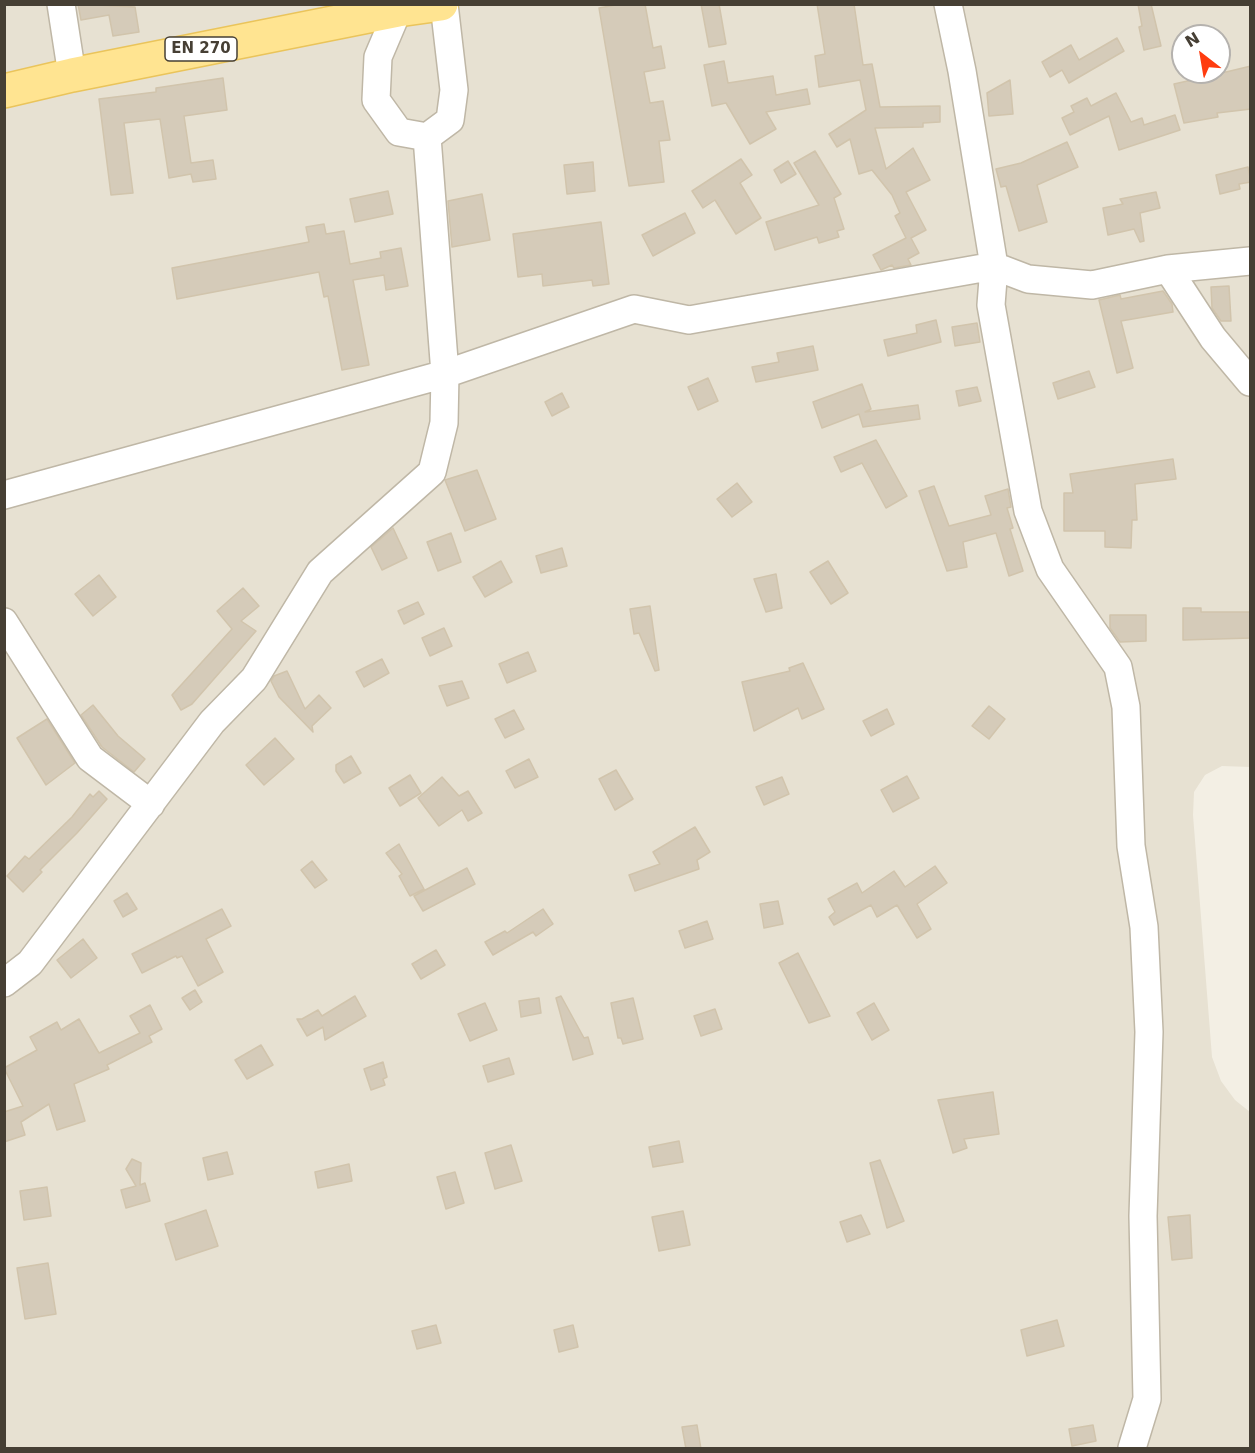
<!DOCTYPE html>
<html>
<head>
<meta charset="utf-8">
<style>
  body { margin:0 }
  #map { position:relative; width:1255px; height:1453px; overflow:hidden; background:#f3efe4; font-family:"DejaVu Sans",sans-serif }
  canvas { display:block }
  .frame { position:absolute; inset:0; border:6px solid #463f34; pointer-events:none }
  .north { position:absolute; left:1171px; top:24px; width:60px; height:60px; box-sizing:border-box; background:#fff; border:2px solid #b5b2ae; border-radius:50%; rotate:329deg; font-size:16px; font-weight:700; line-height:24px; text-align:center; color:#463f34 }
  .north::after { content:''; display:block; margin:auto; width:21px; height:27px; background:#ff3c0f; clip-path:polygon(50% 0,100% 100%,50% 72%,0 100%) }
</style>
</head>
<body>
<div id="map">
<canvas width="1255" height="1453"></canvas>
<div class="frame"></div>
<div class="north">N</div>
</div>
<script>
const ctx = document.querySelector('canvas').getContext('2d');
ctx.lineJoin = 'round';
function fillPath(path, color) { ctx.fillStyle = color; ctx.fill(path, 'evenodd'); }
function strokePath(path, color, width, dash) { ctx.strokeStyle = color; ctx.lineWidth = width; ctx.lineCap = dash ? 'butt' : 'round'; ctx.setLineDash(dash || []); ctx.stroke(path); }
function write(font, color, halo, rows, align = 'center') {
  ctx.font = font + ' "DejaVu Sans",sans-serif'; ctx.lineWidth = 6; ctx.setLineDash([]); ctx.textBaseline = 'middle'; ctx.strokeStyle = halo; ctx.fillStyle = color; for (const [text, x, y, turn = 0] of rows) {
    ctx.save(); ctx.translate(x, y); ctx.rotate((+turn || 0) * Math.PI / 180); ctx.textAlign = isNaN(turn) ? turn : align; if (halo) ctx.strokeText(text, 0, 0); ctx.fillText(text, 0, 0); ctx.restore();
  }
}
const residential = new Path2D(`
  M5,5H1250V767L1222,766L1205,775L1194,792L1193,815L1212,1057L1221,1081L1235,1100L1250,1112V1448H5ZM1183,36H1219V72H1183Z`);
const building = new Path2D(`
  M78,4L135,7L139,32L113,36L109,15L81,20Z
  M621,4H645L653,48L661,46L665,68L644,72L650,103L663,101L670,140L659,141L664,182L629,186L599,8Z
  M701,4H719L726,44L709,47Z
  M817,4H854L863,65L872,64L880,107L940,106V122L923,123V127L875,128L886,169L913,148L930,180L906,192L926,230L911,238L919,253L908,259L911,265L894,268L892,265L881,270L873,255L906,238L895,216L900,213L892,195L872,170L859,174L850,139L837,147L829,134L866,110L860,80L819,87L815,56L825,54Z
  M1138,4H1151L1161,46L1144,50L1139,27L1142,26Z
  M1117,38L1124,51L1069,83L1062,70L1050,77L1042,62L1071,45L1079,60Z
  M724,61L728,83L773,76L776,95L807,89L810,104L766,112L776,129L750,144L726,103L712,106L704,65Z
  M1251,66V109L1217,113L1218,117L1184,123L1174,84L1192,80L1190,72H1226Z
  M223,78L227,110L184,116L191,163L213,160L216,179L193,182L191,174L169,178L160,119L124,123L133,193L111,195L99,99L156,92V88Z
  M1010,80L1013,114L989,116L987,93Z
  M1116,93L1131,122L1142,118L1144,125L1175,115L1180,130L1119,150L1109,116L1070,135L1062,118L1074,112L1071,106L1087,98L1091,106Z
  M1067,142L1078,167L1037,185L1047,222L1019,231L1006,186L1001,187L996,169L1021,163Z
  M815,151L841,194L834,198L844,229L837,231L839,237L819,243L817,237L775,250L766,222L819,205L794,163Z
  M741,159L752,175L740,183L761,218L736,234L715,200L703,208L692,191Z
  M788,161L796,174L781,183L774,170Z
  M593,162L595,191L567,194L564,165Z
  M1248,167L1251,182L1239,184L1240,189L1220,194L1216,175Z
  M388,191L393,214L355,222L350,199Z
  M1156,192L1160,208L1140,213L1144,241L1140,242L1134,229L1108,235L1103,208L1123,204L1120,199Z
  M482,194L490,240L452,247L448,201Z
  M685,213L695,233L653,256L642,235Z
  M601,222L609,284L593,286L592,280L543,286L542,274L518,277L513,234Z
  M324,224L326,234L344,231L350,264L381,258L380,252L401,248L408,286L386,290L384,275L353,280L369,365L342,370L328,296L324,297L319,272L177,299L172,268L309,242L306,227Z
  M1229,286L1231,321H1221L1212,308L1211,287Z
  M1163,291L1172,304L1173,312L1121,321L1133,368L1117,373L1099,300L1120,295L1121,299Z
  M936,320L941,342L888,356L884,340L917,333L916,325Z
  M977,323L980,342L955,346L952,327Z
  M813,346L818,370L756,382L752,367L779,362L777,353Z
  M1089,371L1095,387L1058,399L1053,383Z
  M708,378L718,401L698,410L688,387Z
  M862,384L871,409L865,412L918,405L920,419L863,427L859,414L822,428L813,402Z
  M977,387L981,401L959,406L956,391Z
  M562,393L569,407L552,416L545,402Z
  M876,440L907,496L886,508L862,463L841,472L834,457Z
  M1173,459L1176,479L1135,484L1137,520H1132L1131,548L1105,547V531H1064V493H1073L1070,474Z
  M477,470L496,519L465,531L445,480Z
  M737,483L752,502L732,517L717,499Z
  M934,486L949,526L991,515L985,496L1008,489L1011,507L1007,508L1013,528L1010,529L1023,571L1009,576L996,533L963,542L967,567L947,571L919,491Z
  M393,528L407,558L382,570L371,547Z
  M451,533L461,562L438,571L427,542Z
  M562,548L567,566L541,573L536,556Z
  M501,561L512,582L485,597L473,577Z
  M828,561L848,593L831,604L810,572Z
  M776,574L782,608L766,612L754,579Z
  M99,575L116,597L93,616L75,594Z
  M243,588L259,606L241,621L256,631L192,704L181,710L172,695L232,629L217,611Z
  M418,602L424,614L404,624L398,611Z
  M650,606L659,670L655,671L639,633L634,634L630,609Z
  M1183,608H1201V612H1251V638L1183,640Z
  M1110,615H1146V641L1120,642L1110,628Z
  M444,628L452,646L430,656L422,638Z
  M528,652L536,671L507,683L499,664Z
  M382,659L389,673L364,687L356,672Z
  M803,663L824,709L802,719L798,708L754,731L742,682L790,671L789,668Z
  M287,671L305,709L319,695L331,708L312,726L313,732L279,697L271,681L274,676Z
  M462,681L469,698L447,706L439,686Z
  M93,705L118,736L145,759L134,772L102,747L81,715Z
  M989,706L1005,719L989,739L972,726Z
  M887,709L894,724L871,736L863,721Z
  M514,710L524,729L505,738L495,719Z
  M47,719L75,763L46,785L17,738Z
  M275,738L294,759L264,785L246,765Z
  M351,756L361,773L344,783L336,771V765Z
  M529,759L538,777L515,788L506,771Z
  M616,770L633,799L615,810L599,779Z
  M410,775L421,793L400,806L389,788Z
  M907,776L919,798L893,812L881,790Z
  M442,777L459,796L468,791L482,813L468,821L462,810L439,826L418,798Z
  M782,777L789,794L764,805L756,787Z
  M99,791L107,799L77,833L40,870L42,872L23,892L7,876L25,856L29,859L72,817L90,794L93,797Z
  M695,827L710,852L697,860L699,869L635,891L629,875L660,864L653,852Z
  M399,844L424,889L410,896L399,876L402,874L386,853Z
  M312,861L327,880L315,888L301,870Z
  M935,866L947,883L917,904L931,929L917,938L897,905L877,917L871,905L834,925L829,917L835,912L828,899L857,883L862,893L894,871L905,887Z
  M467,868L475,884L423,911L414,896Z
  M127,893L137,909L123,917L114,901Z
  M778,901L783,924L764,928L760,904Z
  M222,909L231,926L206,939L223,972L198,986L182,956L177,958L176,956L142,973L132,954Z
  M543,909L553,924L536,936L533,932L493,955L485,942L505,931L507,933Z
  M707,921L713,939L685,948L679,931Z
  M83,939L97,958L71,978L57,960Z
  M436,950L445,965L421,979L412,964Z
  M798,953L830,1016L809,1023L779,963Z
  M195,990L202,1002L190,1010L182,998Z
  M355,996L366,1016L325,1040L323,1027L307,1036L297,1019H302L318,1010L322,1016Z
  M561,996L584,1038L588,1037L593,1054L573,1060L556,998Z
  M539,998L541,1013L521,1017L519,1001Z
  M633,998L643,1039L623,1044L621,1038H618L611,1003Z
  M485,1003L497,1030L470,1041L458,1014Z
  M874,1003L889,1030L872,1040L857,1013Z
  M150,1005L162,1029L149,1036L152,1042L107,1065L109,1069L74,1084L85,1121L57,1130L49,1104L21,1122L25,1135L4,1142V1112L23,1106L4,1068L37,1050L30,1037L57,1022L61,1030L79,1019L99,1053L140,1033L130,1016Z
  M715,1009L722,1029L701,1036L694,1016Z
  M261,1045L273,1065L247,1079L235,1060Z
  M509,1058L514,1074L488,1082L483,1066Z
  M383,1062L387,1077L383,1079L385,1085L371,1090L364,1069Z
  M993,1092L999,1134L964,1139L967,1148L953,1153L938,1100Z
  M679,1141L683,1162L653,1167L649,1147Z
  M511,1145L522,1181L495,1189L485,1153Z
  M227,1152L233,1174L208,1180L203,1158Z
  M132,1159L141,1163L140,1185L145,1183L150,1201L126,1208L121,1190L136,1186L126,1169Z
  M880,1160L904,1221L887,1228L870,1163Z
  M349,1164L352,1181L318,1188L315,1172Z
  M455,1172L464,1203L446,1209L437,1177Z
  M47,1187L51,1216L24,1220L20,1191Z
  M206,1210L218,1246L176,1260L165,1224Z
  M683,1211L690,1245L659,1251L652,1217Z
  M861,1215L870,1234L847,1242L840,1222Z
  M1190,1215L1192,1258L1172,1260L1168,1217Z
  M48,1263L56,1314L25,1319L17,1268Z
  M1057,1320L1064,1346L1027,1356L1021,1330Z
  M436,1325L441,1343L417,1349L412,1331Z
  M573,1325L578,1347L559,1352L554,1330Z
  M697,1425L701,1449H686L682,1427Z
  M1093,1425L1096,1441L1072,1446L1069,1429Z`);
const minor = new Path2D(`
  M61,4L72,75
  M948,4L962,71L994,266L991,305L1028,511L1050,569L1118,667L1126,707L1131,846L1144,927L1149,1032L1143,1216L1147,1399L1132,1448
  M398,10L378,57L376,100L399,132L427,137L450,120L454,90L444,4
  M1168,269L1213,338L1250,382
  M4,495L445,374L634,309L689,320L994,266L1028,279L1092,285L1168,269L1250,261
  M4,622L90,758L151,804
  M4,983L30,963L212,722L254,679L320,572L432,472L444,423L445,374L427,137`);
const major = new Path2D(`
  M4,91L72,75L398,10L441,4`);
const shields = [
  [201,49,72]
];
const shieldNames = [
  ["EN 270",201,49]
];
fillPath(residential, '#e7e1d2');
fillPath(building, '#d5cbb9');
strokePath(building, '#d1c4ac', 1.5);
strokePath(minor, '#bfb7a6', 30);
strokePath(major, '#eac45b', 36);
strokePath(minor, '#fff', 27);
strokePath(major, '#ffe491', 33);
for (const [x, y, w] of shields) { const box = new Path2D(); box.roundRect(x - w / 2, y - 12, w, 24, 4.5); ctx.fillStyle = '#fff'; ctx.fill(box); strokePath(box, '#463f34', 1.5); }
write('bold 15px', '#463f34', null, shieldNames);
</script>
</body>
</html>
